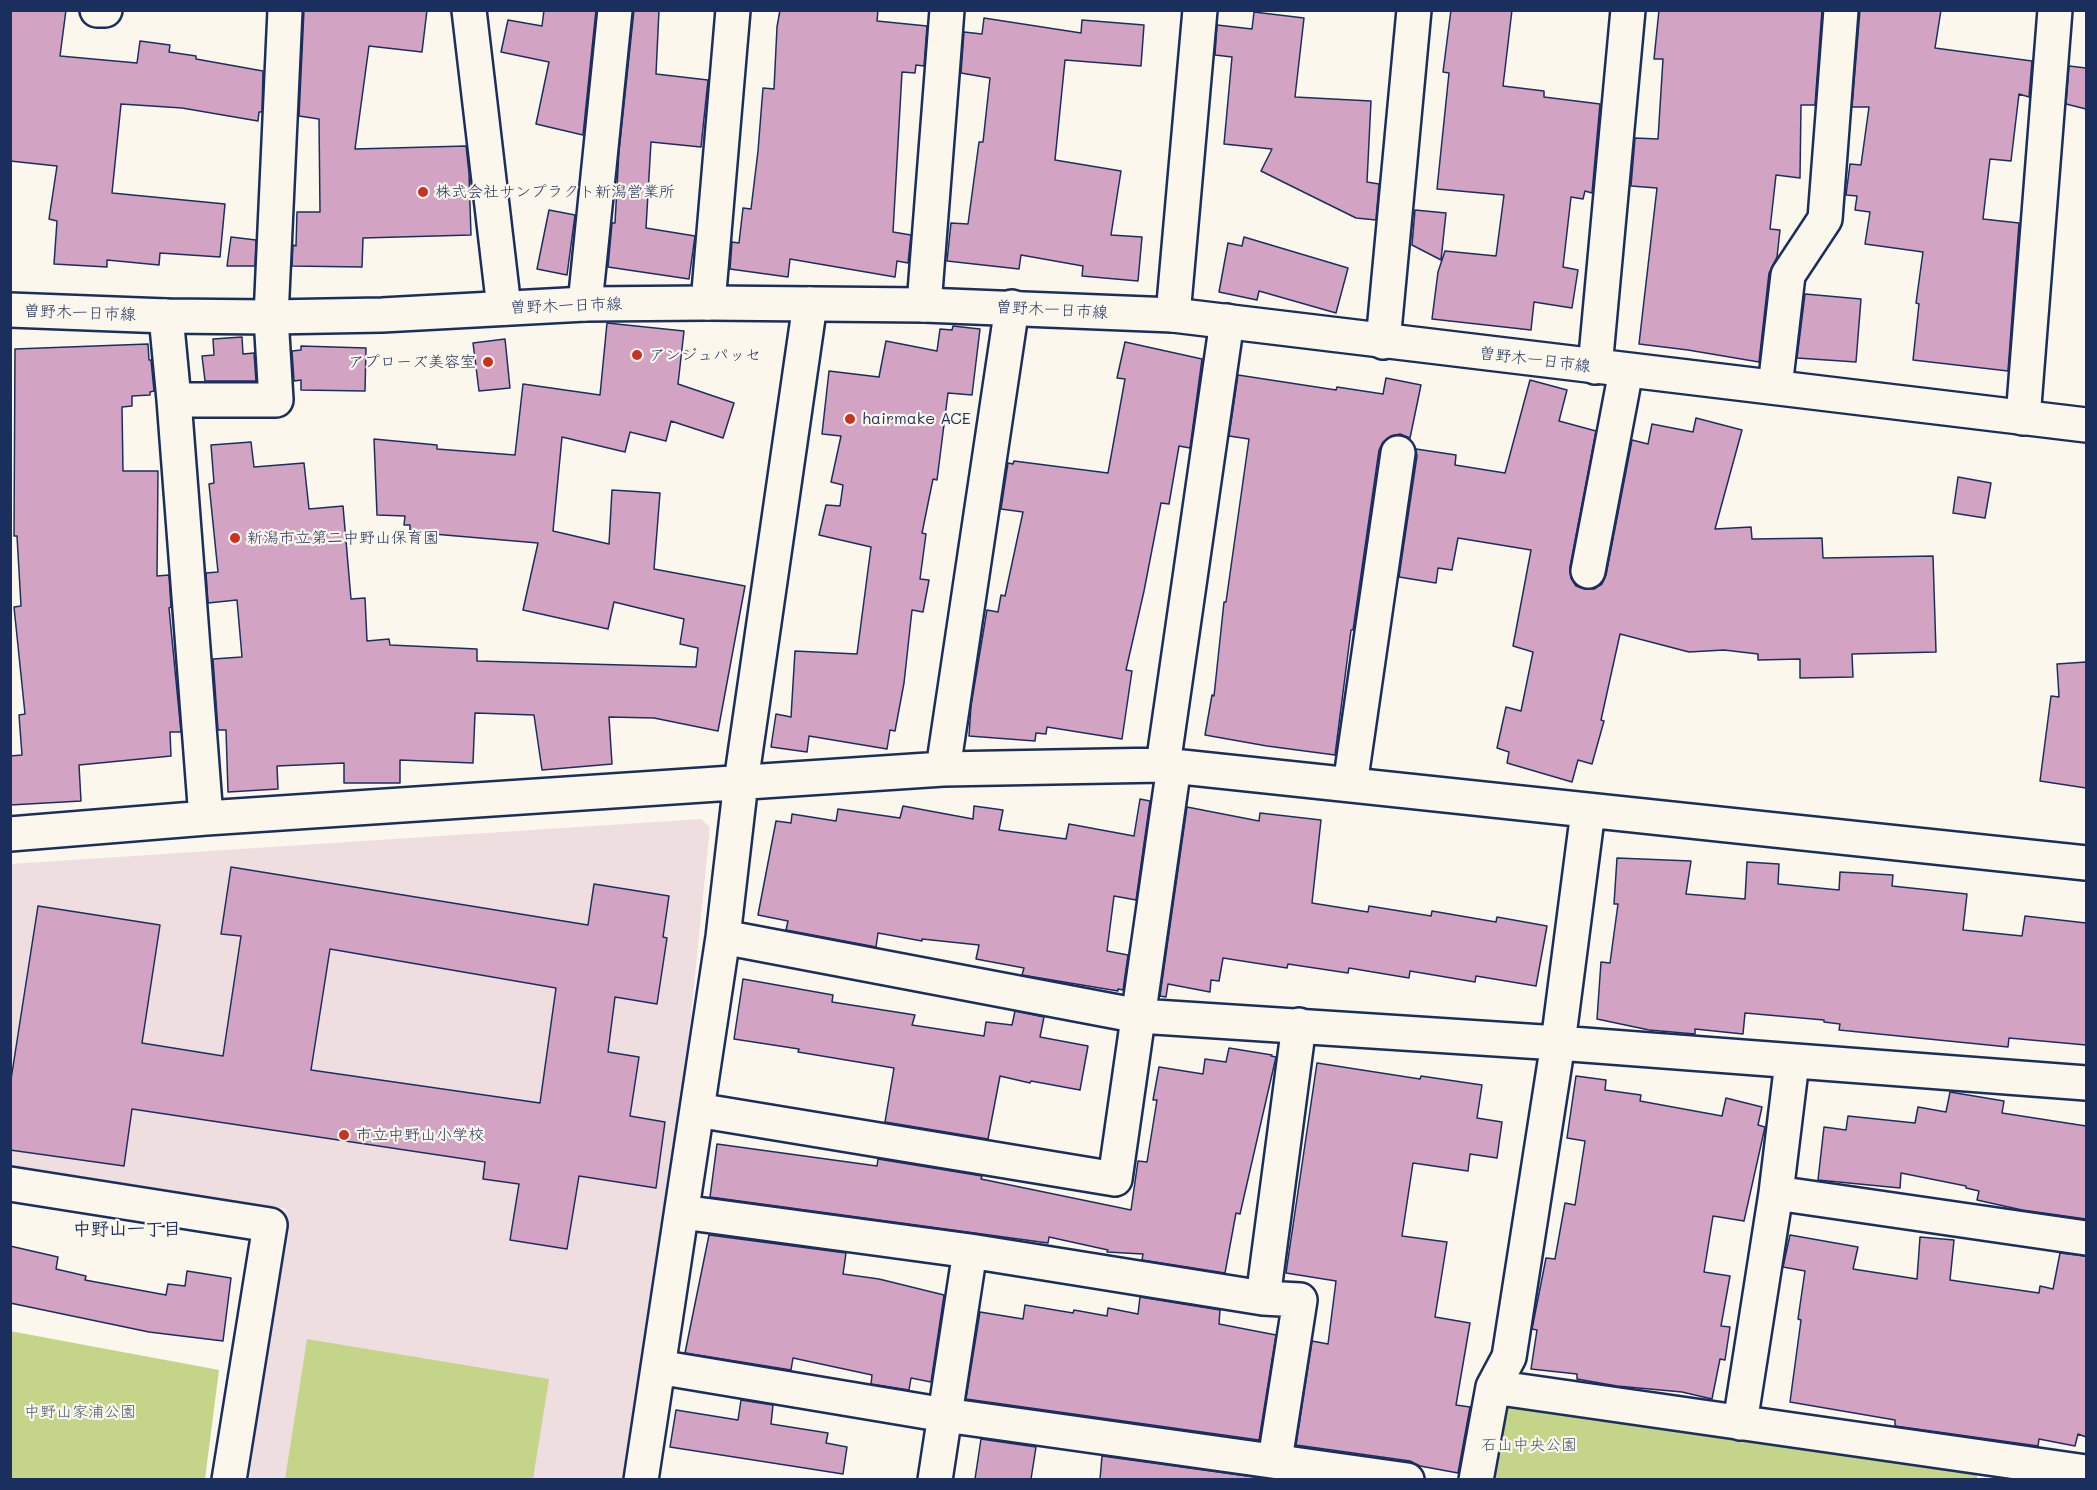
<!DOCTYPE html>
<html>
<head>
<meta charset="utf-8">
<style>
  body { margin:0 }
  #map { position:relative; width:2097px; height:1490px; overflow:hidden; background:#fbf7ec; font-family:Mali,sans-serif }
  canvas { display:block }
  .frame { position:absolute; inset:0; border:12px solid #1b2f5e; pointer-events:none }
</style>
</head>
<body>
<div id="map">
<canvas width="2097" height="1490"></canvas>
<div class="frame"></div>
</div>
<script>
const ctx = document.querySelector('canvas').getContext('2d');
ctx.lineJoin = 'round';
function fillPath(path, color) { ctx.fillStyle = color; ctx.fill(path, 'evenodd'); }
function strokePath(path, color, width, dash) { ctx.strokeStyle = color; ctx.lineWidth = width; ctx.lineCap = dash ? 'butt' : 'round'; ctx.setLineDash(dash || []); ctx.stroke(path); }
function write(font, color, halo, rows, align = 'center') {
  ctx.font = font + ' Mali,"Klee One",sans-serif'; ctx.lineWidth = 4.5; ctx.setLineDash([]); ctx.textBaseline = 'middle'; ctx.strokeStyle = halo; ctx.fillStyle = color; for (const [text, x, y, turn = 0] of rows) {
    ctx.save(); ctx.translate(x, y); ctx.rotate((+turn || 0) * Math.PI / 180); ctx.textAlign = isNaN(turn) ? turn : align; if (halo) ctx.strokeText(text, 0, 0); ctx.fillText(text, 0, 0); ctx.restore();
  }
}
const built = new Path2D(`
  M701,819L710,827L682,1105L629,1479H249L286,1209L11,1165L10,864Z`);
const green = new Path2D(`
  M10,1331L219,1370L205,1479H11Z
  M307,1339L549,1379L533,1479H285Z
  M1500,1406L1977,1475V1480H1489Z`);
const building = new Path2D(`
  M10,10H66L60,56L137,63L140,41L170,45L169,52L196,56V59L263,71L262,112H259L258,121L182,108L121,104L112,193L225,204L220,257L160,253L159,265L107,260V267L54,264L57,221L49,219L57,166L10,161Z
  M304,10H427L422,52L369,46L355,149L466,146L469,173L471,235L363,238L362,267L292,266L293,245L296,246L297,212H320L319,119L299,116Z
  M544,10H596L583,135L536,124L549,62L501,52L508,20L542,26Z
  M634,10H659L656,74L708,80L701,147L651,142L646,228L695,236L689,279L608,267L612,223H615L619,151Z
  M780,10H878L877,21L927,26L924,66L916,65L915,73L902,72L893,232L911,235L908,263L897,261L895,277L790,259L788,277L730,269L732,242L739,243L743,208L751,209L758,151L763,88L774,89L777,27Z
  M1451,10H1512L1503,86L1544,91V97L1600,104L1592,193L1585,191L1583,199L1571,197L1563,267L1578,270L1572,308L1534,302L1531,330L1432,319L1438,272L1445,251L1496,256L1504,195L1437,189L1449,73L1443,72Z
  M1659,10H1822L1815,105H1801L1800,178L1776,175L1770,229L1780,230L1777,257L1769,273L1759,362L1688,350L1639,344L1657,188L1631,186L1635,138L1658,139L1663,59H1654Z
  M1860,10H1941L1935,48L2032,61L2029,97L2019,94L2011,161L1990,159L1983,219L2019,223L2008,371L1913,360L1919,304L1916,303L1923,252L1865,244L1870,212L1855,210L1857,196L1846,195L1850,164L1861,165L1869,107H1852Z
  M1254,12L1304,18L1295,97L1371,101L1367,182L1379,184L1376,220L1356,218L1261,171L1272,149L1224,144L1232,57L1215,55L1217,25L1252,29Z
  M984,18L1081,33L1082,20L1144,25L1141,66L1065,60L1055,160L1121,171L1111,235L1142,237L1138,281L1082,276L1083,266L1021,255L1019,269L947,261L951,223L968,224L979,142H983L990,78L961,73L964,32L982,34Z
  M2069,66L2086,68V109L2066,104Z
  M549,210L575,215L567,275L537,269Z
  M1415,210L1446,213L1441,260L1412,245Z
  M231,237L256,240L255,266H227Z
  M1244,237L1348,268L1336,313L1259,291L1257,300L1219,292L1228,243L1242,246Z
  M1805,294L1861,299L1856,362L1797,358Z
  M607,323L684,331L678,384L734,403L723,438L671,421L666,441L630,432L625,452L562,437L553,531L609,544L612,490L660,493L654,569L745,586L718,731L654,718L609,717L612,764L542,770L534,715L475,713L473,763L400,760V783H344V763L277,766L278,789L228,792L226,730H218L213,659L242,657L237,600L208,603L206,573L218,572L209,484L214,483L211,445L251,442L254,467L304,463L309,509L343,506L351,599L365,598L367,641L389,639L390,645L477,649V661L696,667L698,648L680,644L684,619L614,602L608,629L523,610L538,543L410,532V525H404L405,516L377,515L374,439L437,445V449L515,455L523,384L600,395Z
  M953,326L980,329L972,395L948,393L937,480L933,479L922,533L926,534L920,579L929,580L923,612L912,610L904,683L895,731L890,730L887,749L809,736L807,752L771,747L776,714L791,717L795,651L857,654L871,547L819,535L826,505L840,506L843,485L831,482L841,436L822,434L829,371L879,377L886,341L937,351L940,329L952,330Z
  M242,337L243,354L254,353L256,381H205L202,356L214,355L213,339Z
  M505,339L510,388L479,391L473,343Z
  M1125,342L1202,359L1190,448L1179,446L1169,504L1161,503L1144,591L1126,670L1132,671L1122,739L1047,727L1046,734L1036,733L1035,741L969,736L971,706L987,610L998,612L1001,595L1005,596L1023,512L1001,509L1008,463L1013,464L1014,461L1108,473L1125,379L1117,378Z
  M148,344L149,360H151L154,391L150,392V395L132,396V406L122,407L123,471H158L157,576L169,575L171,607L169,608L181,732H170L171,756L79,765L81,801L10,805V756L22,755L19,715L25,714L14,607L21,606L17,536H14L15,349Z
  M301,346L366,348L365,391L301,390V380L294,381L292,351L301,350Z
  M1238,375L1336,390L1337,387L1383,394L1386,378L1421,385L1410,438L1400,434L1391,436L1383,442L1379,450L1353,630H1351L1335,755L1267,746L1205,735L1212,695L1214,696L1224,602H1226L1249,439L1229,436Z
  M1530,380L1567,390L1559,421L1596,431L1570,567L1571,578L1576,586L1585,589H1594L1602,584L1606,575L1632,440L1648,444L1652,424L1693,432L1696,418L1742,430L1715,529L1751,527L1752,539L1822,538L1823,558L1933,556L1936,652L1852,654L1853,677L1800,678V659L1758,660V654L1724,650L1689,652L1620,634L1601,720L1604,721L1592,764L1578,760L1572,782L1507,763L1509,752L1497,748L1506,707L1521,711L1533,652L1513,646L1531,550L1458,538L1452,570L1438,568L1436,583L1399,577L1417,456L1416,449L1456,455L1455,465L1505,473Z
  M1958,477L1991,483L1985,518L1953,513Z
  M2086,662V788L2040,781L2051,696L2059,697L2057,664Z
  M1140,799L1150,801L1136,900L1114,896L1107,951L1128,955L1123,990L1118,989V991L1022,975L1024,968L976,959L979,945L922,939V941L878,933L876,947L786,930L788,921L758,915L776,821L791,823L792,814L836,821L838,809L900,818L903,806L973,819L974,806L1003,810L999,830L1066,839L1069,824L1134,836Z
  M1187,807L1259,821L1260,813L1321,820L1312,903L1368,912L1369,906L1431,916L1432,911L1496,922L1497,917L1547,926L1536,986L1476,976L1475,982L1410,971L1409,978L1349,968L1348,973L1288,964L1287,968L1223,958L1219,981L1211,980L1210,992L1168,984L1166,997L1160,996Z
  M1617,858L1691,861L1686,894L1745,899L1747,862L1779,864L1778,884L1839,890L1840,872L1893,875L1892,886L1967,894L1963,930L2022,936L2025,916L2086,923V1045L2009,1038L2008,1047L1839,1030L1840,1024L1824,1022V1020L1745,1013L1743,1034L1695,1029V1034L1649,1030L1597,1019L1601,962L1610,963L1618,904H1614Z
  M231,867L588,925L594,884L669,896L663,937L667,938L657,1004L615,997L608,1052L639,1057L630,1116L665,1122L656,1188L579,1176L567,1249L510,1240L519,1184L483,1179L485,1162L132,1109L124,1166L10,1150V1086L38,906L160,925L142,1043L223,1056L241,936L221,934ZM330,949L556,988L540,1103L311,1070Z
  M743,979L833,995L832,1002L915,1015L912,1025L984,1036L986,1022L1012,1025L1015,1011L1044,1017L1040,1037L1088,1046L1080,1090L1031,1081L1030,1083L1000,1076L988,1139L885,1122L894,1068L798,1052L799,1049L734,1039Z
  M1229,1048L1272,1055L1271,1056L1276,1057L1240,1214L1236,1213L1225,1273L1142,1260L1143,1254L1107,1252L1108,1250L1049,1237L1048,1243L710,1197L717,1144L877,1166L878,1159L982,1176L981,1179L1131,1210L1138,1161L1147,1162L1157,1100H1153L1159,1067L1203,1074L1205,1059L1226,1062Z
  M1317,1063L1420,1079L1421,1076L1482,1085L1477,1118L1502,1122L1497,1158L1470,1154L1468,1171L1413,1163L1402,1236L1447,1242L1435,1317L1470,1323L1456,1405L1470,1407L1458,1473L1420,1466L1410,1461L1296,1445L1312,1341L1328,1344L1336,1281L1286,1273Z
  M1576,1076L1606,1080L1605,1090L1641,1095L1640,1101L1722,1116L1726,1098L1762,1107L1758,1125L1765,1127L1744,1221L1713,1216L1704,1272L1730,1276L1721,1326L1730,1327L1725,1360L1720,1359L1712,1399L1682,1392L1617,1386L1577,1379V1374L1531,1369L1537,1330L1532,1329L1546,1258L1555,1259L1565,1203L1575,1205L1585,1141L1567,1138Z
  M1950,1092L2004,1101L2002,1113L2086,1126V1219L2022,1210L1977,1200L1979,1191L1966,1188V1186L1901,1173L1900,1188L1818,1180L1824,1127L1846,1130L1848,1116L1915,1123L1918,1107L1946,1112Z
  M709,1235L846,1253L843,1274L879,1279L944,1295L931,1382L911,1378L909,1390L871,1384L872,1375L793,1358L791,1370L685,1353Z
  M1790,1235L1858,1247L1853,1269L1917,1279L1920,1237L1954,1240L1950,1280L2039,1293L2040,1286L2053,1289L2060,1253L2086,1256V1437L2078,1434L2075,1446L2039,1439L2038,1446L1895,1426V1420L1790,1402L1801,1320L1798,1319L1805,1271L1783,1267Z
  M10,1246L58,1257L56,1269L86,1276L85,1280L166,1295L168,1284L185,1286L187,1271L231,1278L223,1341L149,1332L10,1303Z
  M1140,1297L1220,1310L1219,1324L1276,1335L1259,1440L966,1399L980,1312L1023,1319L1025,1305L1073,1313L1074,1310L1107,1316L1108,1308L1138,1314Z
  M741,1400L773,1405L771,1424L828,1433L826,1443L847,1447L843,1474L670,1447L676,1410L738,1420Z
  M981,1439L1036,1447L1031,1479H975Z
  M1102,1456L1269,1479H1100Z`);
const minor = new Path2D(`
  M97,10H105
  M469,10L504,308
  M708,303L733,10
  M585,304L615,10
  M924,305L947,10
  M1173,315L1200,10
  M166,316L174,400L206,818
  M1383,342L1414,10
  M1595,367L1628,10
  M1775,387L1788,275L1825,219L1841,10
  M174,400H276L271,317L285,10
  M2023,418L2055,10
  M1588,571L1626,371
  M1163,765L1227,321
  M943,769L1012,307
  M1350,785L1398,453
  M1588,811L1558,1043L1509,1357L1493,1387L2086,1472
  M10,834L206,818L943,769L1163,765L2086,863
  M723,937L1139,1016L1558,1043L2086,1083
  M697,1110L1115,1179L1174,766
  M10,1184L270,1225L229,1480
  M1776,1193L2086,1238
  M682,1212L970,1251L1263,1298L1300,1300L1275,1460
  M1263,1298L1299,1025
  M658,1367L945,1415L1407,1480
  M1740,1423L1776,1193L1792,1062
  M641,1480L723,937L741,782L810,304
  M935,1480L970,1251
  M1476,1480L1493,1387`);
const major = new Path2D(`
  M10,310L166,316L271,317L382,315L585,304L708,303L924,305L1173,315L2086,425`);
const markers = [
  [423,192,6,"#c8321e"],
  [637,355,6,"#c8321e"],
  [488,362,6,"#c8321e"],
  [850,419,6,"#c8321e"],
  [235,538,6,"#c8321e"],
  [344,1135,6,"#c8321e"]
];
const poiNames = [
  ["株式会社サンプラクト新潟営業所",435,192],
  ["アンジュパッセ",649,355],
  ["アプローズ美容室",476,362,"right"],
  ["hairmake ACE",862,419],
  ["新潟市立第二中野山保育園",247,538],
  ["市立中野山小学校",356,1135]
];
const streetNames = [
  ["曽野木一日市線",566,306,-2],
  ["曽野木一日市線",1052,310,3],
  ["曽野木一日市線",80,313,2],
  ["曽野木一日市線",1535,360,7]
];
const parkNames = [
  ["中野山家浦公園",80,1412],
  ["石山中央公園",1529,1445]
];
const neighbourhoodNames = [
  ["中野山一丁目",127,1229]
];
fillPath(built, '#efdee0');
fillPath(green, '#c4d58a');
fillPath(building, '#d3a3c3');
strokePath(building, '#1b2f5e', 1.5);
strokePath(minor, '#1b2f5e', 38);
strokePath(major, '#1b2f5e', 38);
strokePath(minor, '#fbf7ec', 33);
strokePath(major, '#fbf7ec', 33);
for (const [x, y, r, color] of markers) { const dot = new Path2D(); dot.arc(x, y, r, 0, 2 * Math.PI); ctx.fillStyle = color; ctx.fill(dot); strokePath(dot, '#fbf7ec', 2); }
write('16px', '#1b2f5e', '#fbf7ec', poiNames, 'left');
write('16px', '#1b2f5e', '#fbf7ec', streetNames);
write('16px', '#455869', '#fbf7ec', parkNames);
write('bold 18px', '#1b2f5e', '#fbf7ec', neighbourhoodNames);
</script>
</body>
</html>
